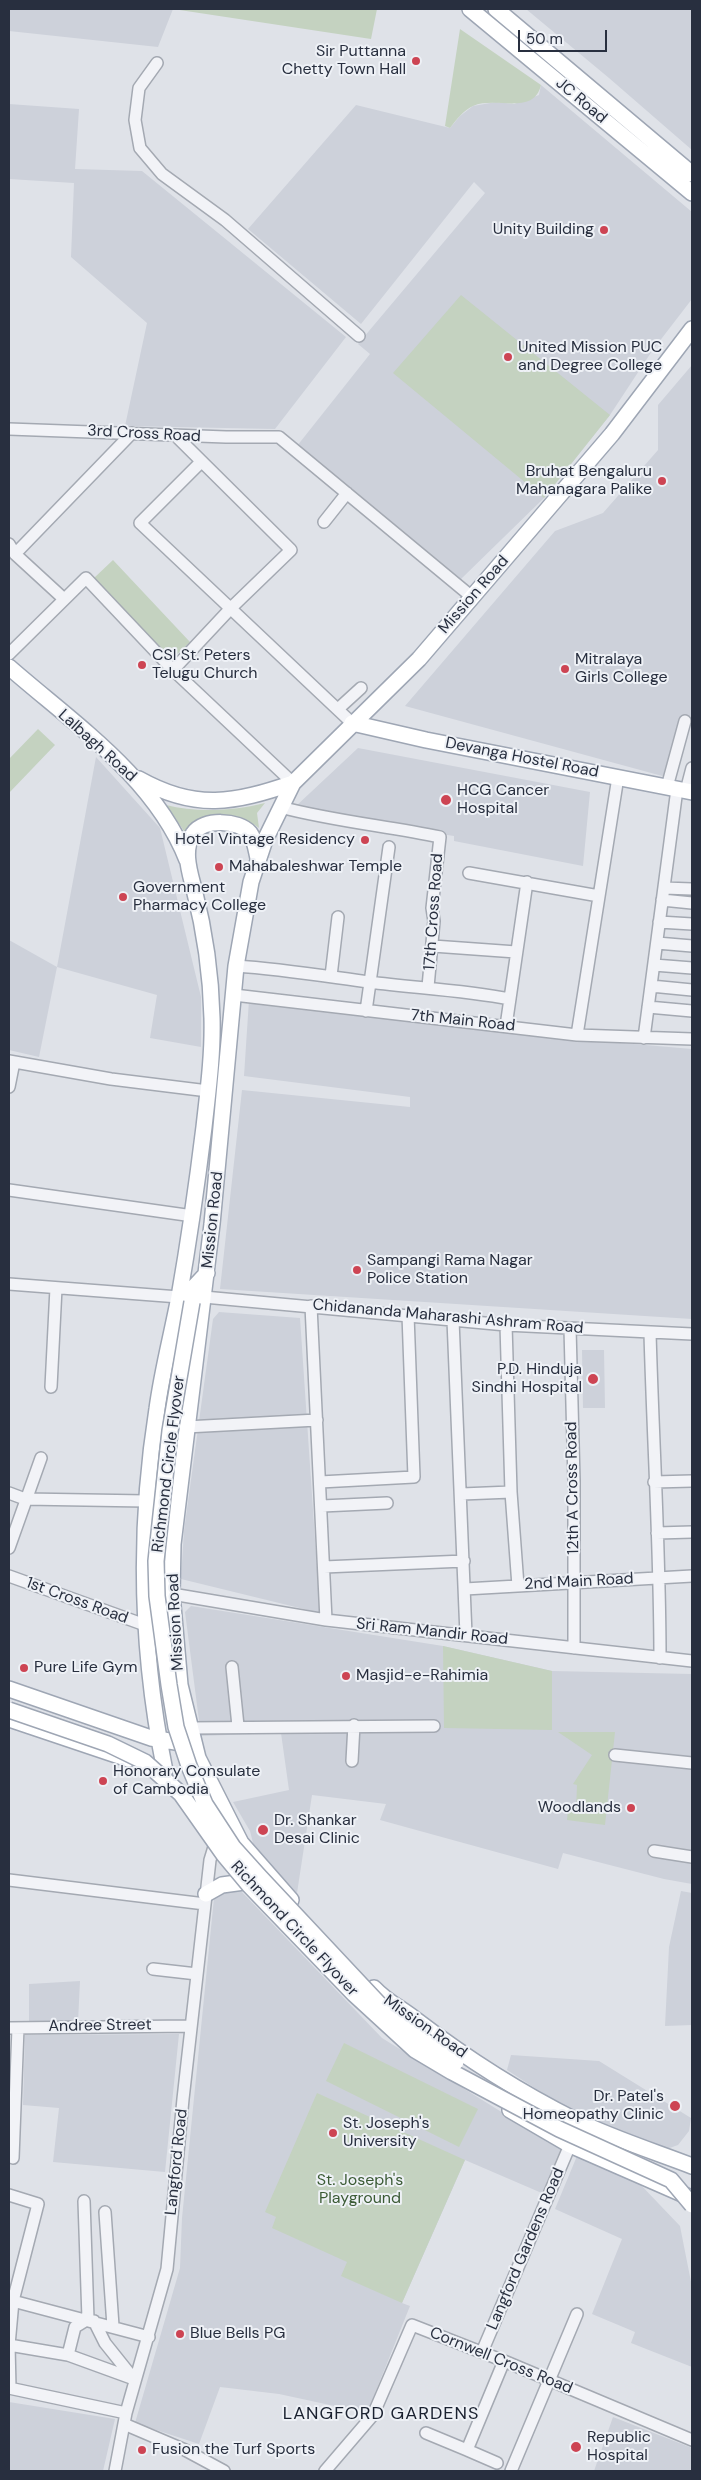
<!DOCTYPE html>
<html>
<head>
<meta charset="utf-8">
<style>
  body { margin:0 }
  #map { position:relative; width:701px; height:2480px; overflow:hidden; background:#dfe2e8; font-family:"DM Sans",sans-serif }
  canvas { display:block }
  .frame { position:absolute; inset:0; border:10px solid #282f3f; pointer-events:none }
  .scale { position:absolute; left:518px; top:30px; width:89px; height:22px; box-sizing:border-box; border:2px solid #282f3f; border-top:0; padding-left:6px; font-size:15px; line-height:18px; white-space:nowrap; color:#282f3f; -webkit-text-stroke:4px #eef1f6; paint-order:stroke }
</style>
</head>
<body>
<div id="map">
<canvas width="701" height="2480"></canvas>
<div class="frame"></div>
<div class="scale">50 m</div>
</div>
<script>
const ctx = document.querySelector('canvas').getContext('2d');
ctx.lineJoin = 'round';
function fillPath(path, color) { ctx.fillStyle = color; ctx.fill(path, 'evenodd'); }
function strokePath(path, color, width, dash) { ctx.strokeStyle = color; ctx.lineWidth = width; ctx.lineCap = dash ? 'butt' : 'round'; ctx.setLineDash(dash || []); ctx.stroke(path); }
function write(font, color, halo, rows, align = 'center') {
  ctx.font = font + ' "DM Sans",sans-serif'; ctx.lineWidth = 4; ctx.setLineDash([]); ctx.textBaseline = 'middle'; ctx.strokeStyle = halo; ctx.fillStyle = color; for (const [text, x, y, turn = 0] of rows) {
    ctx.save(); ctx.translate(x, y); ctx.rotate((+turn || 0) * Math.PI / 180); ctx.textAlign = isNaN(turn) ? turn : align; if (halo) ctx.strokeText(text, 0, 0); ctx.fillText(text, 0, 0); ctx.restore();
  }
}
const built = new Path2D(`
  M9,9H173L158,47L9,31Z
  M526,9H692V150L609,78Z
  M541,85L692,212V299L652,351L610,415L544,498L461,579L297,446L370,354L358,344L485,193L474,182L361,324L248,229L356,105L450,128L460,116L473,106L496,102L514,104L539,95Z
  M9,104L79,109L75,169L142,171L346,337L275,429L125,426L147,323L71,257L74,183L9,179Z
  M692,365V718L683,715L666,777L405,706L555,531L603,513L658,450V405Z
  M358,748L590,792L583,866L454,841V836L323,816L295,807Z
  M96,757L160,828L201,997V1047L150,1038L157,995L57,967L39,1057L9,1050V940L57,967Z
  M249,1000L518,1034L692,1049V1319L220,1289L242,1090L410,1107V1097L244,1076Z
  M219,1312L300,1318L320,1613L181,1579L184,1531L213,1319Z
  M582,1350H604L605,1408H583Z
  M191,1606L443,1646L552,1671L692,1674V1884L664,1879L563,1853L558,1869L380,1820L386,1804L312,1795L297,1893L254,1847L250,1831L233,1802L289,1790L281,1733L201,1736L185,1612Z
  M232,1889L240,1890L382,2038L563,2150L544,2194L465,2160L402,2303L410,2306L367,2413L279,2394L220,2387L199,2444L135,2423L180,2268L182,2218L214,1898Z
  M681,1891L692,1893V2025L665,2026L669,1947Z
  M80,1981L78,2022L29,2023V1984Z
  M179,2034L165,2172L53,2162L59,2108L23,2105L25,2035Z
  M511,2055L599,2061L691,2118L689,2131L678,2145L664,2150L581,2118L507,2070Z
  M577,2156L638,2182L680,2226L692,2287V2367L631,2343L635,2332L592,2314L622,2239L555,2209Z
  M9,2402L115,2419L103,2471H9Z
  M613,2417L692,2448V2471H594Z`);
const green = new Path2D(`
  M173,9H377L371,39Z
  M460,29L541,85C534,116 496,96 473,106C464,110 456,120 450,128L445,126Z
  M461,295L610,415L544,498L393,373Z
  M113,560L190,642L171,660L94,578Z
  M38,729L55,745L9,793V759Z
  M265,803L257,813L259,828C237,811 201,808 186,834L166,805C196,813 234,811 265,803Z
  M443,1646L552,1671V1730L444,1728Z
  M558,1732H615L605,1825L567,1820L568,1810H576L577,1785L573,1784L592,1755Z
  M344,2043L478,2109L459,2147L326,2081Z
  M317,2093L465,2160L402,2303L341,2276L347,2262L272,2228L276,2217L265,2212Z`);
const minor = new Path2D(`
  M157,63L139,88L135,120L140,148L162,174L225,220L359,336
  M9,429L226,437H279L472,597
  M201,462L140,523L352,723
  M324,522L347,493
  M9,544L15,554L64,599
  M15,554L132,433
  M9,654L86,578L173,670L293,783
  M173,670L231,608L291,550L175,435
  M338,709L361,688
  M667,787L685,721
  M686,791L692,768
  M280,807C333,821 387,826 440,837L432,908L434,921L428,987
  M469,873L599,896
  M664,888L692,889
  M662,900L692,903
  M659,922L692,924
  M657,943L692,946
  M433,946L516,952
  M654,965L692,968
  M236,966C281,969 324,976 369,982C416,988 463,990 510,999
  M331,976L338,917
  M651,986L692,990
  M234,995L577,1035L692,1039
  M648,1007L692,1011
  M366,1011L389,847
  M506,1026L527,882
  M577,1035L618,777
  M644,1038L677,789
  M9,1061L111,1079L208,1091
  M9,1087L14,1062
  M9,1190L193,1216
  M9,1284L179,1297
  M204,1297L506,1325L692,1334
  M311,1306L326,1620
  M453,1320L466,1635
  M506,1325L511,1492L518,1586
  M570,1328L574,1481V1648
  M650,1333C653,1441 660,1549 660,1658
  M51,1387L56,1288
  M186,1427L317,1420
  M320,1482L414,1477L408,1315
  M654,1482L692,1481
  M9,1493L25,1499L146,1501
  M462,1494L511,1492
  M322,1506L387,1503
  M657,1533L692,1532
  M9,1548L41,1458
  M324,1567L464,1561
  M9,1576L145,1625
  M465,1589L692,1576
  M172,1594L326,1620L692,1661
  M232,1667L238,1726
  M190,1728L434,1726
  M615,1755L692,1763
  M352,1761L354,1725
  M654,1851L692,1857
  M9,1880L205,1904
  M153,1969L197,1974
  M9,2028L190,2026
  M13,2158L18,2028
  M9,2195L38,2204L13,2301L9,2345L10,2388
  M105,2212L113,2326
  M9,2300L149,2337
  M94,2321L105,2343L133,2378
  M9,2345L68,2355L134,2379
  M482,2352L570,2145
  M68,2355L75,2327L88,2319L84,2201
  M9,2388L126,2413
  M124,2424L185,2450L224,2471
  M426,2433L467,2450L504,2361
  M467,2450L497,2463
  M115,2471L126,2413L167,2269L183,2099L210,1860L217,1837
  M325,2471L373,2415L412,2325L504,2361L692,2440
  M511,2471L577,2314`);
const major = new Path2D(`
  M470,9L692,193
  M496,9L692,174
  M9,667C73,723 155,778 187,860
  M352,723L426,740L692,792
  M139,779C196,811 234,803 293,783
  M192,1302L194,1287L207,1273
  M9,1689L151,1738L194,1745
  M9,1719L128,1759
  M165,1771C141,1653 138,1529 157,1409C162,1371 172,1334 179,1297C189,1240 197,1184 204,1127C208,1091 213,1054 212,1018C211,974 205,932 194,889C190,873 182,850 193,834C203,818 239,820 250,833C255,840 256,850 258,858
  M206,1894L222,1885L244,1882
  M291,1900L241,1843L198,1758L180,1685L172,1594L173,1544L212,1224L236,966L251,882L265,840L293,783L419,659L612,434L692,329
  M374,1988C387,2002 401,2008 416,2020C466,2058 519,2092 575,2120C612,2138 653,2151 692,2166
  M510,2110L570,2145L689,2197`);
const majorBridge = new Path2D(`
  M192,1302L170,1431L156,1561L157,1596L169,1685L176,1727L189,1766L205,1804L233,1847L260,1877L394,2020L456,2062
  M9,1710L108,1744L145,1762L181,1794L224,1855L249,1885L354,1994L415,2050L452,2072L559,2129L671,2180L692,2205`);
const markers = [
  [416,61,5,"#cd4453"],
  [604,230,5,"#cd4453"],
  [508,357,5,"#cd4453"],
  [662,481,5,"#cd4453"],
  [142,665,5,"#cd4453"],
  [565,669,5,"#cd4453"],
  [446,800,6,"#cd4453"],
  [365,840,5,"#cd4453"],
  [219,867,5,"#cd4453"],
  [123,897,5,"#cd4453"],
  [357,1270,5,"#cd4453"],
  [593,1379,6,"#cd4453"],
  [24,1668,5,"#cd4453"],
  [346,1676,5,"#cd4453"],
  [103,1781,5,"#cd4453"],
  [631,1808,5,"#cd4453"],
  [263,1830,6,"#cd4453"],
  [675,2106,6,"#cd4453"],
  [333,2133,5,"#cd4453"],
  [180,2334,5,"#cd4453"],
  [576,2447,6,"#cd4453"],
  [142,2450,5,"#cd4453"]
];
const poiNames = [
  ["Sir Puttanna",406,52,"right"],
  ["Chetty Town Hall",406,70,"right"],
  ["Unity Building",594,230,"right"],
  ["United Mission PUC",518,348],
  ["and Degree College",518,366],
  ["Bruhat Bengaluru",652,472,"right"],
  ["Mahanagara Palike",652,490,"right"],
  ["CSI St. Peters",152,656],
  ["Telugu Church",152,674],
  ["Mitralaya",575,660],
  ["Girls College",575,678],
  ["HCG Cancer",457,791],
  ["Hospital",457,809],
  ["Hotel Vintage Residency",355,840,"right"],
  ["Mahabaleshwar Temple",229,867],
  ["Government",133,888],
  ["Pharmacy College",133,906],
  ["Sampangi Rama Nagar",367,1261],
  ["Police Station",367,1279],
  ["P.D. Hinduja",582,1370,"right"],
  ["Sindhi Hospital",582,1388,"right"],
  ["Pure Life Gym",34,1668],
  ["Masjid-e-Rahimia",356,1676],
  ["Honorary Consulate",113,1772],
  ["of Cambodia",113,1790],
  ["Woodlands",621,1808,"right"],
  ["Dr. Shankar",274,1821],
  ["Desai Clinic",274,1839],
  ["Dr. Patel's",664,2097,"right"],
  ["Homeopathy Clinic",664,2115,"right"],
  ["St. Joseph's",343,2124],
  ["University",343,2142],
  ["Blue Bells PG",190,2334],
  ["Republic",587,2438],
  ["Hospital",587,2456],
  ["Fusion the Turf Sports",152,2450]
];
const streetNames = [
  ["JC Road",581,101,40],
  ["3rd Cross Road",144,434,3],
  ["Mission Road",474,595,-49],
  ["Lalbagh Road",97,746,42],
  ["Devanga Hostel Road",522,758,11],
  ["17th Cross Road",434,912,-86],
  ["7th Main Road",463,1021,6],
  ["Mission Road",213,1220,-84],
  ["Chidananda Maharashi Ashram Road",448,1317,5],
  ["Richmond Circle Flyover",169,1464,-83],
  ["12th A Cross Road",573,1488,-91],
  ["2nd Main Road",579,1582,-3],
  ["1st Cross Road",77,1601,20],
  ["Mission Road",176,1622,-93],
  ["Sri Ram Mandir Road",432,1632,6],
  ["Richmond Circle Flyover",294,1929,47],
  ["Andree Street",100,2026,-1],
  ["Mission Road",425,2027,35],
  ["Langford Road",177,2162,-84],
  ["Langford Gardens Road",526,2249,-67],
  ["Cornwell Cross Road",501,2361,22]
];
const parkNames = [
  ["St. Joseph's",360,2181],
  ["Playground",360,2199]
];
const neighbourhoodNames = [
  ["LANGFORD GARDENS",381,2414]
];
fillPath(built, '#cdd1da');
fillPath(green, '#c4d2c0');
strokePath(minor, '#a4a9b2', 14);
strokePath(major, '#9ea6b4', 18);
strokePath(minor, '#f2f3f7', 11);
strokePath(major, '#fff', 15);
strokePath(majorBridge, '#9ea6b4', 18, []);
strokePath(majorBridge, '#fff', 15);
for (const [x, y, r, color] of markers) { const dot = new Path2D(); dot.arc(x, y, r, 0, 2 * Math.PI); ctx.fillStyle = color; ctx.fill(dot); strokePath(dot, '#eef1f6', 2); }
write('16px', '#282f3f', '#eef1f6', poiNames, 'left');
write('16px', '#282f3f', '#eef1f6', streetNames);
write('16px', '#3b5b35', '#eef1f6', parkNames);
ctx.letterSpacing = '1px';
write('18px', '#1a2130', '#eef1f6', neighbourhoodNames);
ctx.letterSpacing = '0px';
</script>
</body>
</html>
